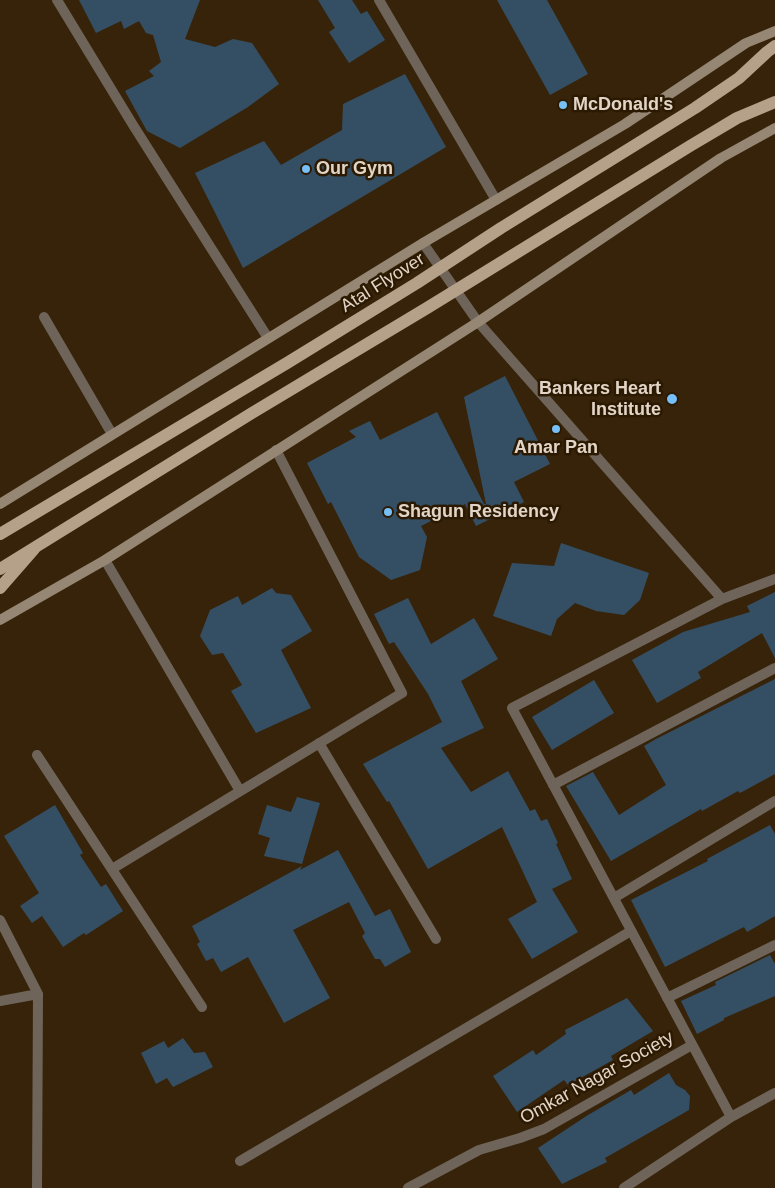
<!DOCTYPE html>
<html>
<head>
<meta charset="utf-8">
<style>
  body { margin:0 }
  canvas { display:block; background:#362309 }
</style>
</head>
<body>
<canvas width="775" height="1188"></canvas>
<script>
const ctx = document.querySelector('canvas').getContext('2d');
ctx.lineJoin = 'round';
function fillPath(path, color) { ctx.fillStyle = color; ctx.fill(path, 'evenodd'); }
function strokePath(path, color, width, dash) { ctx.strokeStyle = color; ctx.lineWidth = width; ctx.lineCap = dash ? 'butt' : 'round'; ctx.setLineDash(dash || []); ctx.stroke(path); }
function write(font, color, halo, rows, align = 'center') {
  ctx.font = font + ' Helvetica,sans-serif'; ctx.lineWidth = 5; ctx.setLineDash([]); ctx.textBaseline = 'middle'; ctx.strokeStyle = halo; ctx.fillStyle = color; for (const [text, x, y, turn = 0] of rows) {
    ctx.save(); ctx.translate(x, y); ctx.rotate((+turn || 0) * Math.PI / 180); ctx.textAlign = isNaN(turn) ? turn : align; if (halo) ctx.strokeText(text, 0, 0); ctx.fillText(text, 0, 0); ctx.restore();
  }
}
const building = new Path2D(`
  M79,0H200L185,39L215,47L233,39L252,43L279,84L248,107L180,148L147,131L125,91L154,76L149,71L161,62L153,35L146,33L139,21L124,29L121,21L96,33Z
  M318,0H352L361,14L367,11L385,40L349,63L329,32L335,28Z
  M497,0H547L588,74L550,95Z
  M405,74L446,147L243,268L195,173L264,141L281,165L342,130L343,104Z
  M505,376L550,464L514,482L524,502L476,526L465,504L421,526L427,537L420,570L391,580L359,557L331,502L328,504L307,463L356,437L349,431L370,421L380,440L437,412L484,504H486L464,397Z
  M561,543L649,573L640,600L624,615L596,611L575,603L557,619L551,636L493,616L512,563L554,566Z
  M272,588L276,593L291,595L312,631L281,650L311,708L256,733L231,691L242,685L223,653L212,655L200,636L210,610L238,596L242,605Z
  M775,592V658L762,633L698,672L701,678L657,703L632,660L683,632L750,612L747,606Z
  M408,598L431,644L474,618L498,659L461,681L484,728L441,748L471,792L508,771L530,811L535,809L541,821L547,819L558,843L556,844L572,879L552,889L578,932L532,959L508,919L537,902L502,827L428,869L389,801L387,802L363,764L442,722L428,694L394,642L389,644L374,614Z
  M775,679V774L740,793L738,791L702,811L701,809L611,861L566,786L593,772L619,815L666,785L644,746L656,739Z
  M594,680L614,713L552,750L532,717Z
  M297,797L320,803L302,864L264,856L270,838L258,834L267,805L291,812Z
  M55,805L83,853L80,855L101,887L106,884L123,911L86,935L84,933L63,947L42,916L32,923L20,906L39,893L4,836Z
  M770,825L775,834V916L747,932L744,927L665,967L631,900L708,861L707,859Z
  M338,850L375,916L390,909L411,952L385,967L380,959H375L362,936L365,933L349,902L293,930L330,998L284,1023L248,957L221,972L213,958L206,961L197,944L200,942L192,926L302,866L300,870Z
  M770,955L775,964V996L724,1018V1020L697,1034L681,1001L716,985L715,982Z
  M627,998L653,1031L611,1056L613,1060L568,1085L564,1080L517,1112L493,1076L533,1050L536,1055L566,1034L565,1030Z
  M183,1038L194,1053L205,1052L213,1067L173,1087L167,1078L156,1084L141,1053L164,1041L168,1048Z
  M669,1073L676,1085L685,1090L690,1096L689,1110L605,1158L607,1162L562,1184L538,1148L588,1115L631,1090L634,1095Z`);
const lane = new Path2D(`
  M44,317L112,434
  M0,920L38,994L37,1188
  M0,1001L38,994`);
const street = new Path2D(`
  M57,0L133,125L268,338
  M379,0L496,200
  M423,243L478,322L722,599L512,708L731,1117L624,1188
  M105,560L240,791
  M722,599L775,579
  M319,743L436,939
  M37,755L202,1007
  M553,785L775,668
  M112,869L402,693L276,450
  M614,898L775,801
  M667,998L775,945
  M731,1117L775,1093
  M240,1161L631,931
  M408,1188L479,1150L520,1138L544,1129L692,1045`);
const secondary = new Path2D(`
  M0,504L423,243L625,124L746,43L775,31
  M0,620L105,560L478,322L721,158L775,128`);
const primary = new Path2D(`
  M0,588L34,549`);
const primaryBridge = new Path2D(`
  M0,534L287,363L417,283L501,228L695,108L739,78L767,52L775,46
  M0,569L252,413L427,308L690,146L737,118L775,102`);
const markers = [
  [563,105,5,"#76c0f7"],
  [306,169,5,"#76c0f7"],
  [672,399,6,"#76c0f7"],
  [556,429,5,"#76c0f7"],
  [388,512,5,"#76c0f7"]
];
const poiNames = [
  ["McDonald's",573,105],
  ["Our Gym",316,169],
  ["Bankers Heart",661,389,"right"],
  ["Institute",661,410,"right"],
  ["Amar Pan",556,448,"center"],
  ["Shagun Residency",398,512]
];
const streetNames = [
  ["Atal Flyover",383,283,-32],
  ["Omkar Nagar Society",597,1078,-29]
];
fillPath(building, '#344f64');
strokePath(lane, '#6e6459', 10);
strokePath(street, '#6e6459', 10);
strokePath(secondary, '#968674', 10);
strokePath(primary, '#b5a189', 12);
strokePath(primaryBridge, '#b5a189', 12);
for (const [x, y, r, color] of markers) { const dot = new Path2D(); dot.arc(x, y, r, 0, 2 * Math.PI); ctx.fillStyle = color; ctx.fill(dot); strokePath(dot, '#2b1901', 2); }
write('bold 18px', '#e2d5c7', '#2b1901', poiNames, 'left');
write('18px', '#e2d5c7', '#2b1901', streetNames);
</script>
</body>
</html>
